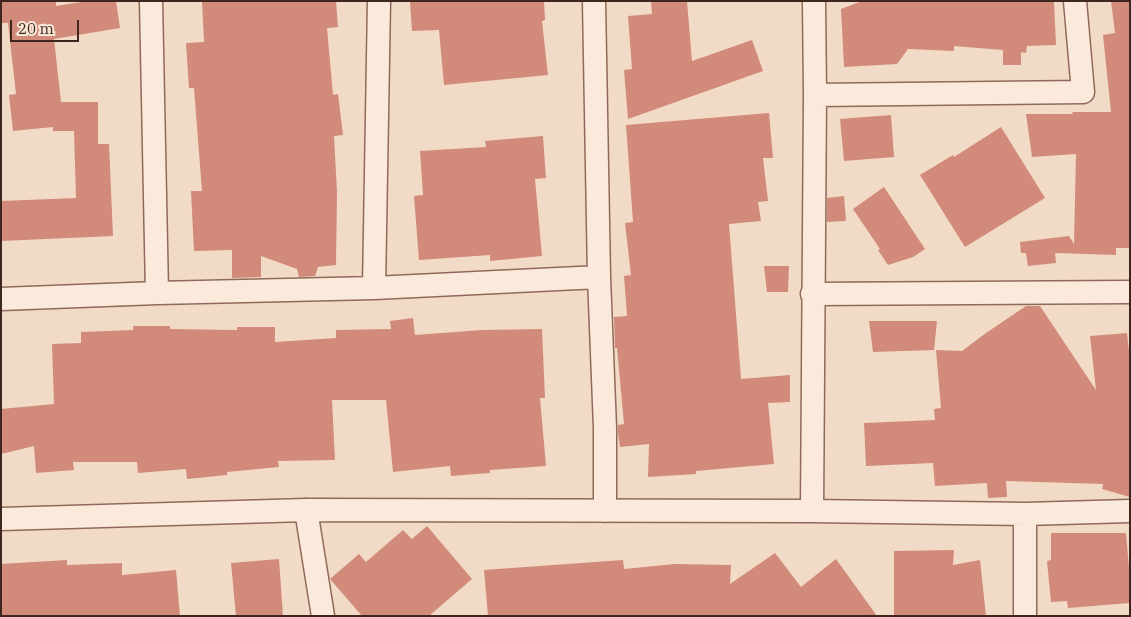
<!DOCTYPE html>
<html>
<head>
<meta charset="utf-8">
<style>
  body { margin:0 }
  #map { position:relative; width:1131px; height:617px; overflow:hidden; background:#f1dbc6; font-family:"IBM Plex Serif",serif }
  canvas { display:block }
  .frame { position:absolute; inset:0; border:2px solid #3e271f; pointer-events:none }
  .scale { position:absolute; left:10px; top:20px; width:69px; height:22px; box-sizing:border-box; border:2px solid #3e271f; border-top:0; padding-left:6px; font-size:15px; line-height:18px; white-space:nowrap; color:#3e271f; -webkit-text-stroke:4px #f8e7d7; paint-order:stroke }
</style>
</head>
<body>
<div id="map">
<canvas width="1131" height="617"></canvas>
<div class="frame"></div>
<div class="scale">20 m</div>
</div>
<script>
const ctx = document.querySelector('canvas').getContext('2d');
ctx.lineJoin = 'round';
function fillPath(path, color) { ctx.fillStyle = color; ctx.fill(path, 'evenodd'); }
function strokePath(path, color, width, dash) { ctx.strokeStyle = color; ctx.lineWidth = width; ctx.lineCap = dash ? 'butt' : 'round'; ctx.setLineDash(dash || []); ctx.stroke(path); }
const building = new Path2D(`
  M1,1H56V6L88,1H116L120,28L54,39L61,102H98V144H109L113,236L1,241V201L76,198L74,131H53V127L13,131L9,95L16,94L8,23H1Z
  M202,1H336L338,27L327,28L333,95L338,94L343,135L334,136L337,192L336,265L318,267L315,276L299,277L297,269L261,256V277L232,278V250L194,251L191,191H202L194,88H189L186,43L204,42Z
  M410,1H544L545,20L542,21L548,75L444,85L439,30L412,31Z
  M651,1H687L692,61L752,40L763,71L628,119L624,70L632,69L628,16L652,14Z
  M862,1L1054,2L1056,45L1027,46L1026,53L1021,52V65H1003V50L954,46V51L908,49L897,64L844,67L841,9Z
  M1111,1H1130V248H1116V255L1055,253L1056,263L1028,266L1026,253H1021L1020,242L1069,236L1074,244L1076,154L1032,157L1026,114H1073L1072,112H1111L1103,35L1115,33Z
  M769,113L773,158H763L768,201L758,202L761,221L729,224L741,379L790,375V402L768,403L774,464L696,471V474L648,477L649,444L620,447L618,433V425L624,424L617,348H615L614,317L627,316L624,276L631,275L625,223L633,222L626,125Z
  M891,115L894,157L844,161L840,119Z
  M1001,127L1045,198L965,247L920,175L953,155L954,157Z
  M543,136L546,178L535,179L542,256L490,261V255L419,260L414,196L423,195L420,151L486,147L485,141Z
  M884,187L925,249L913,257L888,265L878,250L880,249L853,209Z
  M844,196L846,221L827,222V198Z
  M764,266H789L788,292H767Z
  M1026,306H1040L1096,390L1090,336L1127,333L1130,360V497L1102,489L1103,484L1006,481L1007,497L988,498L987,483L935,486L933,463L866,466L864,423L935,420L934,409L941,408L936,350L962,351L986,333Z
  M413,318L415,335L482,330L542,329L545,398H540L546,466L490,470V473L451,476L450,466L393,472L386,400H332L335,460L278,461L279,467L227,472V475L187,479L186,469L138,473L137,462H73L74,470L36,473L34,446L1,454V409L54,404L52,344L81,343V332L133,330V326H170V329L237,330V327H275V342L336,338V330L391,329L390,321Z
  M869,321H937L934,350L873,352Z
  M427,526L472,579L429,616H362L330,579L359,554L366,562L403,530L412,539Z
  M1051,533H1126L1130,579V603L1068,608L1067,601L1051,602L1047,561L1051,560Z
  M954,550L953,565L980,560L986,616H894V551Z
  M775,553L801,587L836,559L877,616H488L484,570L623,560L624,569L675,564L731,565L730,584Z
  M279,559L283,616H236L231,563Z
  M67,560V565L122,563V575L176,570L180,616H1V564Z`);
const minor = new Path2D(`
  M151,1L157,293
  M594,1L599,277L605,428V511
  M815,95L1083,92L1075,1
  M374,288L379,1
  M812,294L1130,292
  M1,299L157,293L374,288L599,277
  M306,510L323,616
  M812,511L1025,514L1130,511
  M1,519L306,510L812,511L815,95L814,1
  M1025,616V514`);
fillPath(building, '#d28a7a');
strokePath(minor, '#8f6a5a', 25);
strokePath(minor, '#fbeadb', 22);
</script>
</body>
</html>
